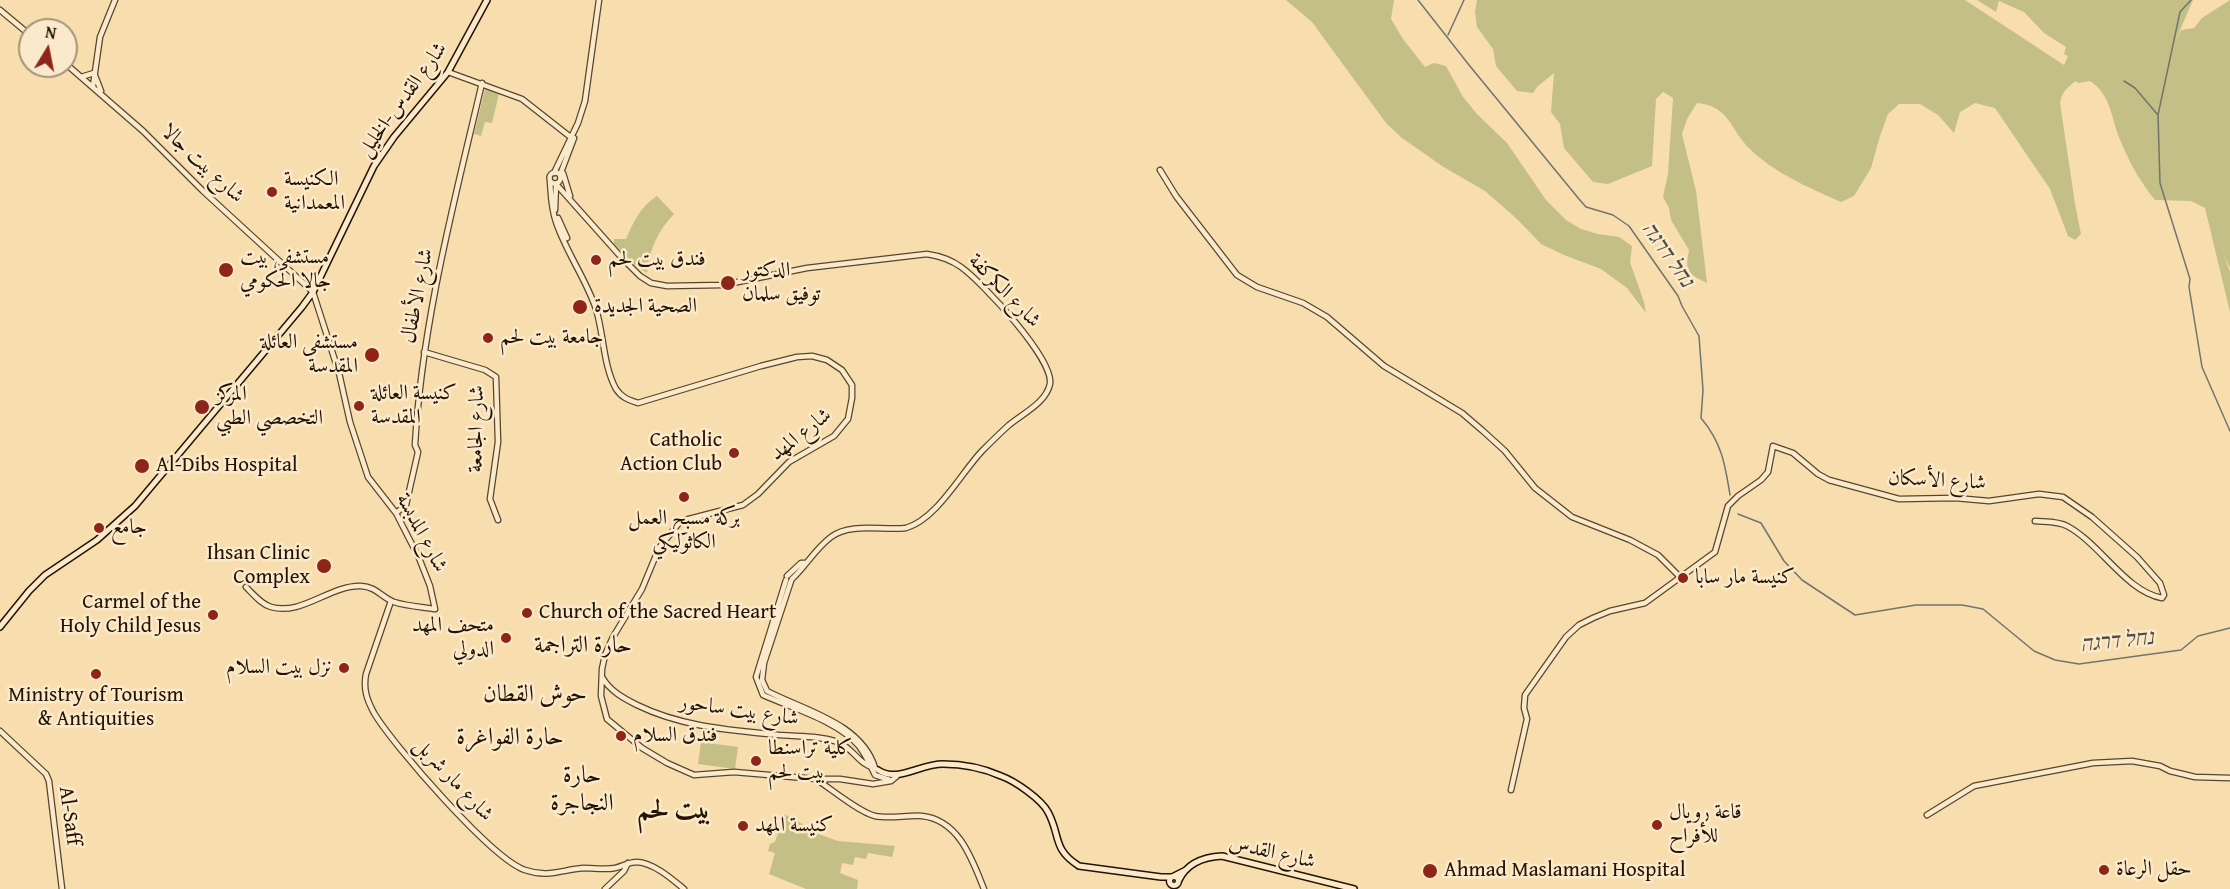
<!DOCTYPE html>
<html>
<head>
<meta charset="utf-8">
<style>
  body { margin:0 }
  #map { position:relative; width:2230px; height:889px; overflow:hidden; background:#f8ddae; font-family:"Gentium Book Plus",serif }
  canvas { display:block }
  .north { position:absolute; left:18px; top:18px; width:60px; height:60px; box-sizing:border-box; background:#fae9ca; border:2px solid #a49379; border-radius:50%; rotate:10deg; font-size:16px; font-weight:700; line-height:24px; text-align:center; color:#231300 }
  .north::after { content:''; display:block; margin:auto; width:21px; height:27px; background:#8f2418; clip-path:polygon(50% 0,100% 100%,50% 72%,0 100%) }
</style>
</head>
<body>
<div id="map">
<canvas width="2230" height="889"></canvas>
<div class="north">N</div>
</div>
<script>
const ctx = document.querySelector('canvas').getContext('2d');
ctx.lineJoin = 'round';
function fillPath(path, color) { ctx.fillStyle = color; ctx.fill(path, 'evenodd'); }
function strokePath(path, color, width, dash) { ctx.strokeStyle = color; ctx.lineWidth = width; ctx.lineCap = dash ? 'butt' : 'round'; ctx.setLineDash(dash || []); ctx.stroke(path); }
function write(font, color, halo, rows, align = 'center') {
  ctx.font = font + ' "Gentium Book Plus",Amiri,"Frank Ruhl Libre",serif'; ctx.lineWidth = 5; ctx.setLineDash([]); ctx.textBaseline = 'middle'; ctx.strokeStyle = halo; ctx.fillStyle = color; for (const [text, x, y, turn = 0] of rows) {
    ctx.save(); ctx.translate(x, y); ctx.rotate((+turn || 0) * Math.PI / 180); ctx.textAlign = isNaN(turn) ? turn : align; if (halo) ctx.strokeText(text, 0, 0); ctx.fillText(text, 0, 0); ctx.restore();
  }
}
const green = new Path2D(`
  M1286,0H1394L1391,19L1403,39L1425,67L1434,63L1446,66L1463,97L1477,114L1507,143L1546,200L1566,220L1581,229L1598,234L1619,237L1632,246L1630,262L1644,302L1646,313L1627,288L1601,269L1564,255L1541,244L1517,219L1485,191L1442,166L1402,138L1386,123L1312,22Z
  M1477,0H1965L2064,65L2068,56L2064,54L2066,47L2044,33L2024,12L1999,1L1996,12L1977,0H2193L2175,42L2181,30L2194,28L2202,18L2230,0V268L2224,255L2230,272V312L2205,208L2191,201L2155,200C2141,183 2129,162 2121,142C2111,120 2112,95 2090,81L2078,83L2076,81C2067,87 2062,92 2060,103L2075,204L2081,234L2075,240L2068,236L2050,189L1995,108L1975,103L1960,112L1954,133L1938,115L1920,104H1899L1888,114L1880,136L1871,168L1854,196L1841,202C1810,188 1774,173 1750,149C1730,130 1730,106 1697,103L1687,119L1682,134L1696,191L1707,283C1687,273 1685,272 1689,250L1671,220L1669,208L1663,197L1668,174L1673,98L1663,92L1656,99L1652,166L1608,184L1593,182L1564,148L1560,124L1551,112L1554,73L1537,87L1533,93L1517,91L1496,66L1493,49L1477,27L1475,12Z
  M485,89L499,94L492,123L485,122L481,136L474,134Z
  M657,196L674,214C658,230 649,250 647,273L635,265L614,244V239H626C634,221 640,207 657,196Z
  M701,742L738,747L735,769L698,764Z
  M784,814L808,827L807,830L838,841L895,846L892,857L868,853L866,859L855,857L853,865L842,863L840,873L858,880L857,889H806L769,874L775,853L768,851L770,844L775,842Z`);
const stream = new Path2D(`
  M1418,0L1469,65L1579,199L1586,207L1613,215L1629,226L1678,296L1682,306L1699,336L1703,390L1701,418C1722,443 1725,464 1730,495
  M1448,35L1464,0
  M2124,81L2135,88L2158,115L2160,183L2190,279L2189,287L2202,367L2230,431
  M2158,115L2180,12L2191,0
  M1738,514L1761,523L1784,561L1802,580L1855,615L1916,605H1962L1983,609L2034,651L2055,660L2079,664L2181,650L2198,636L2230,628`);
const tertiary = new Path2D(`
  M0,10L30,35
  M66,64L143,131L203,191L313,292L339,373L350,422L368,477L396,513L419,558L430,586L435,609C422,607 406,606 394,602C381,597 377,587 361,586C330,585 302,616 271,607C261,604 253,594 246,587
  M448,72L522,99L573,139
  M81,77L94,73L101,91
  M93,86L100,37L115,0
  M1160,170L1176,196L1237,275L1257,287L1303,303L1327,317L1384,366L1462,413L1483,431L1505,451L1535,488L1572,517L1630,540L1658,555L1680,577
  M549.5 178a5.5 5.5 0 1 1 11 0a5.5 5.5 0 1 1-11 0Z
  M554,173L578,123L585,101L599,0
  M563,173L570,196
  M560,175L574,138
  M550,181C551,195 551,208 556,222C566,252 586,279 596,309C604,335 603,365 616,389C622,398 629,400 638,403L761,366L797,357L812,356L827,360L842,370L852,385V398L848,419L834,436L789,462L758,494L743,505L685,520L679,523L659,548L642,589L613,637L605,655L602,669L601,696L607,719L642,748L667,763L694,775L734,772L816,779H840L873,784L891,781L897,776
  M556,184L621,257L640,276L651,283L667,286L723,285L807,268L927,254C940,256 950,259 961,267C982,282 1054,359 1050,384C1046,403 1022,414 1009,425C1000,433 991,442 982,451C961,473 937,519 906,528C884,531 850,522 831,537C815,549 806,566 792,579
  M555,210L556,184
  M558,218L567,238
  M424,352L485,370L496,377L498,442L490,499L498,520
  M396,513L406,505L418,452L415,445C422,322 454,203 482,83
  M787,576L801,563H806
  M786,580L756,677L763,695C792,708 838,721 859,746C866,755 870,765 875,775L890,780
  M791,581L764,663L762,680L767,691C803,710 862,723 875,768
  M391,601L366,674C363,689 367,700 374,713C393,745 492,859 525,870C548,878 561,870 583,868C594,868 605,870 615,868C623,866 629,862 637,862C654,863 672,879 684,889
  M602,677C610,691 623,698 637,705C682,727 730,730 779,735C798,736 820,736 838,742C853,748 859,765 875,768
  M0,731L46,774L49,781L62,889
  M816,779C831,789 859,812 875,816C890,819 907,815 922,816C959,820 972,859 984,889
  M1511,790L1527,719L1524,708L1525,695L1566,637L1579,625L1593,618L1610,611L1645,603L1715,552L1728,506L1738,496L1761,480L1768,472L1773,446L1793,453L1818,474L1829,480L1899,499L1955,498L1989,501L2039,494L2063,497L2092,517L2137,557L2160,583L2164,595L2162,598C2125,591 2101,544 2067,526C2058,521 2045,522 2035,521
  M1927,815L1974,786L2093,763L2132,761L2160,766L2170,771L2195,777L2230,778
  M605,889L624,871L628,863`);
const secondary = new Path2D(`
  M0,627L29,591L45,575L97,540L135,506L302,307L313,292L374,166L394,137L448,72L487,0
  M878,770C898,783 919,764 943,764C963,764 983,768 1001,776C1015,781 1041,799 1048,812C1061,836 1052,849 1079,866L1161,877H1172L1186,870
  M1169.5 881a4.5 4.5 0 1 1 9 0a4.5 4.5 0 1 1-9 0Z
  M1179,880C1187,863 1204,857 1222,856L1354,889`);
const markers = [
  [272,192,6,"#8f2418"],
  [596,260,6,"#8f2418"],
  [226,270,8,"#8f2418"],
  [728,283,8,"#8f2418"],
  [580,307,8,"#8f2418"],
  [488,338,6,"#8f2418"],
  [372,355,8,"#8f2418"],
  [359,406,6,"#8f2418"],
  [202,407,8,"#8f2418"],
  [734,453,6,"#8f2418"],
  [142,466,8,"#8f2418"],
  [684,497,6,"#8f2418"],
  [99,528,6,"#8f2418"],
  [324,566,8,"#8f2418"],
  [1683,578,6,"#8f2418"],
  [527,613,6,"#8f2418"],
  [213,615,6,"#8f2418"],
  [506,638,6,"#8f2418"],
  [344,668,6,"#8f2418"],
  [96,674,6,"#8f2418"],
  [621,736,6,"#8f2418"],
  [756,761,6,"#8f2418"],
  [1657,825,6,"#8f2418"],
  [743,826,6,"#8f2418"],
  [2104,870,6,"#8f2418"],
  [1430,871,8,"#8f2418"]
];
const streetNames = [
  ["شارع القدس-الخليل",403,100,-54],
  ["شارع بيت جالا",202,164,43],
  ["شارع الكركفة",1004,291,46],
  ["شارع الأطفال",418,296,-79],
  ["شارع الجامعة",477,429,-89],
  ["شارع المهد",801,435,-38],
  ["شارع الأسكان",1937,481,3],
  ["شارع المدبسة",421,533,62],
  ["شارع بيت ساحور",739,711,8],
  ["شارع مار شربل",453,780,47],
  ["Al-Saff",69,816,82],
  ["شارع القدس",1272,853,13]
];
const poiNames = [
  ["الكنيسة",284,180],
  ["المعمدانية",284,204],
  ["مستشفى بيت",240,258],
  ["جالا الحكومي",240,282],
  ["فندق بيت لحم",608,260],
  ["الدكتور",742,271],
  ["توفيق سلمان",742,295],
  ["الصحية الجديدة",594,307],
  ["جامعة بيت لحم",500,338],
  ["مستشفى العائلة",358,343,"right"],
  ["المقدسة",358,367,"right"],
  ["كنيسة العائلة",371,394],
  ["المقدسة",371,418],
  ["المركز",216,395],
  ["التخصصي الطبي",216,419],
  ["Catholic",722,441,"right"],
  ["Action Club",722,465,"right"],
  ["Al-Dibs Hospital",156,466],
  ["بركة مسبح العمل",684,519,"center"],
  ["الكاثوليكي",684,543,"center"],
  ["جامع",111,528],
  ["Ihsan Clinic",310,554,"right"],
  ["Complex",310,578,"right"],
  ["كنيسة مار سابا",1695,578],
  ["Carmel of the",201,603,"right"],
  ["Holy Child Jesus",201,627,"right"],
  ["Church of the Sacred Heart",539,613],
  ["متحف المهد",494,626,"right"],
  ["الدولي",494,650,"right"],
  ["نزل بيت السلام",332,668,"right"],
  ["Ministry of Tourism",96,696,"center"],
  ["& Antiquities",96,720,"center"],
  ["فندق السلام",633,736],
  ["كلية تراسنطا",768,749],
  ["بيت لحم",768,773],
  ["قاعة رويال",1669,813],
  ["للأفراح",1669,837],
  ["كنيسة المهد",755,826],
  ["حقل الرعاة",2116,870],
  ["Ahmad Maslamani Hospital",1444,871]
];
const waterNames = [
  ["נחל דרגה",1667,255,55],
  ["נחל דרגה",2117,642,-6]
];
const quarterNames = [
  ["حارة التراجمة",583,646],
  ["حوش القطان",535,695],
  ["حارة الفواغرة",510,738],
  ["حارة",582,776],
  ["النجاجرة",582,804]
];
const districtNames = [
  ["بيت لحم",674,811]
];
fillPath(green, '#c4bf86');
strokePath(stream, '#70766d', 1.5);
strokePath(tertiary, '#58462c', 7);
strokePath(secondary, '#231300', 8);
strokePath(tertiary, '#fae9ca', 4.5);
strokePath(secondary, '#fae9ca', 5);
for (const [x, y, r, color] of markers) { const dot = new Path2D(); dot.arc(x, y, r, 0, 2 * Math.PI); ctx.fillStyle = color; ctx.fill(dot); strokePath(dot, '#fae9ca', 2); }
write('21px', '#231300', '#fae9ca', streetNames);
write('21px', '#231300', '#fae9ca', poiNames, 'left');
write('italic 22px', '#504d40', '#fae9ca', waterNames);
write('24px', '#231300', '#fae9ca', quarterNames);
write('bold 27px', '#231300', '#fae9ca', districtNames);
</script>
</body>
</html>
